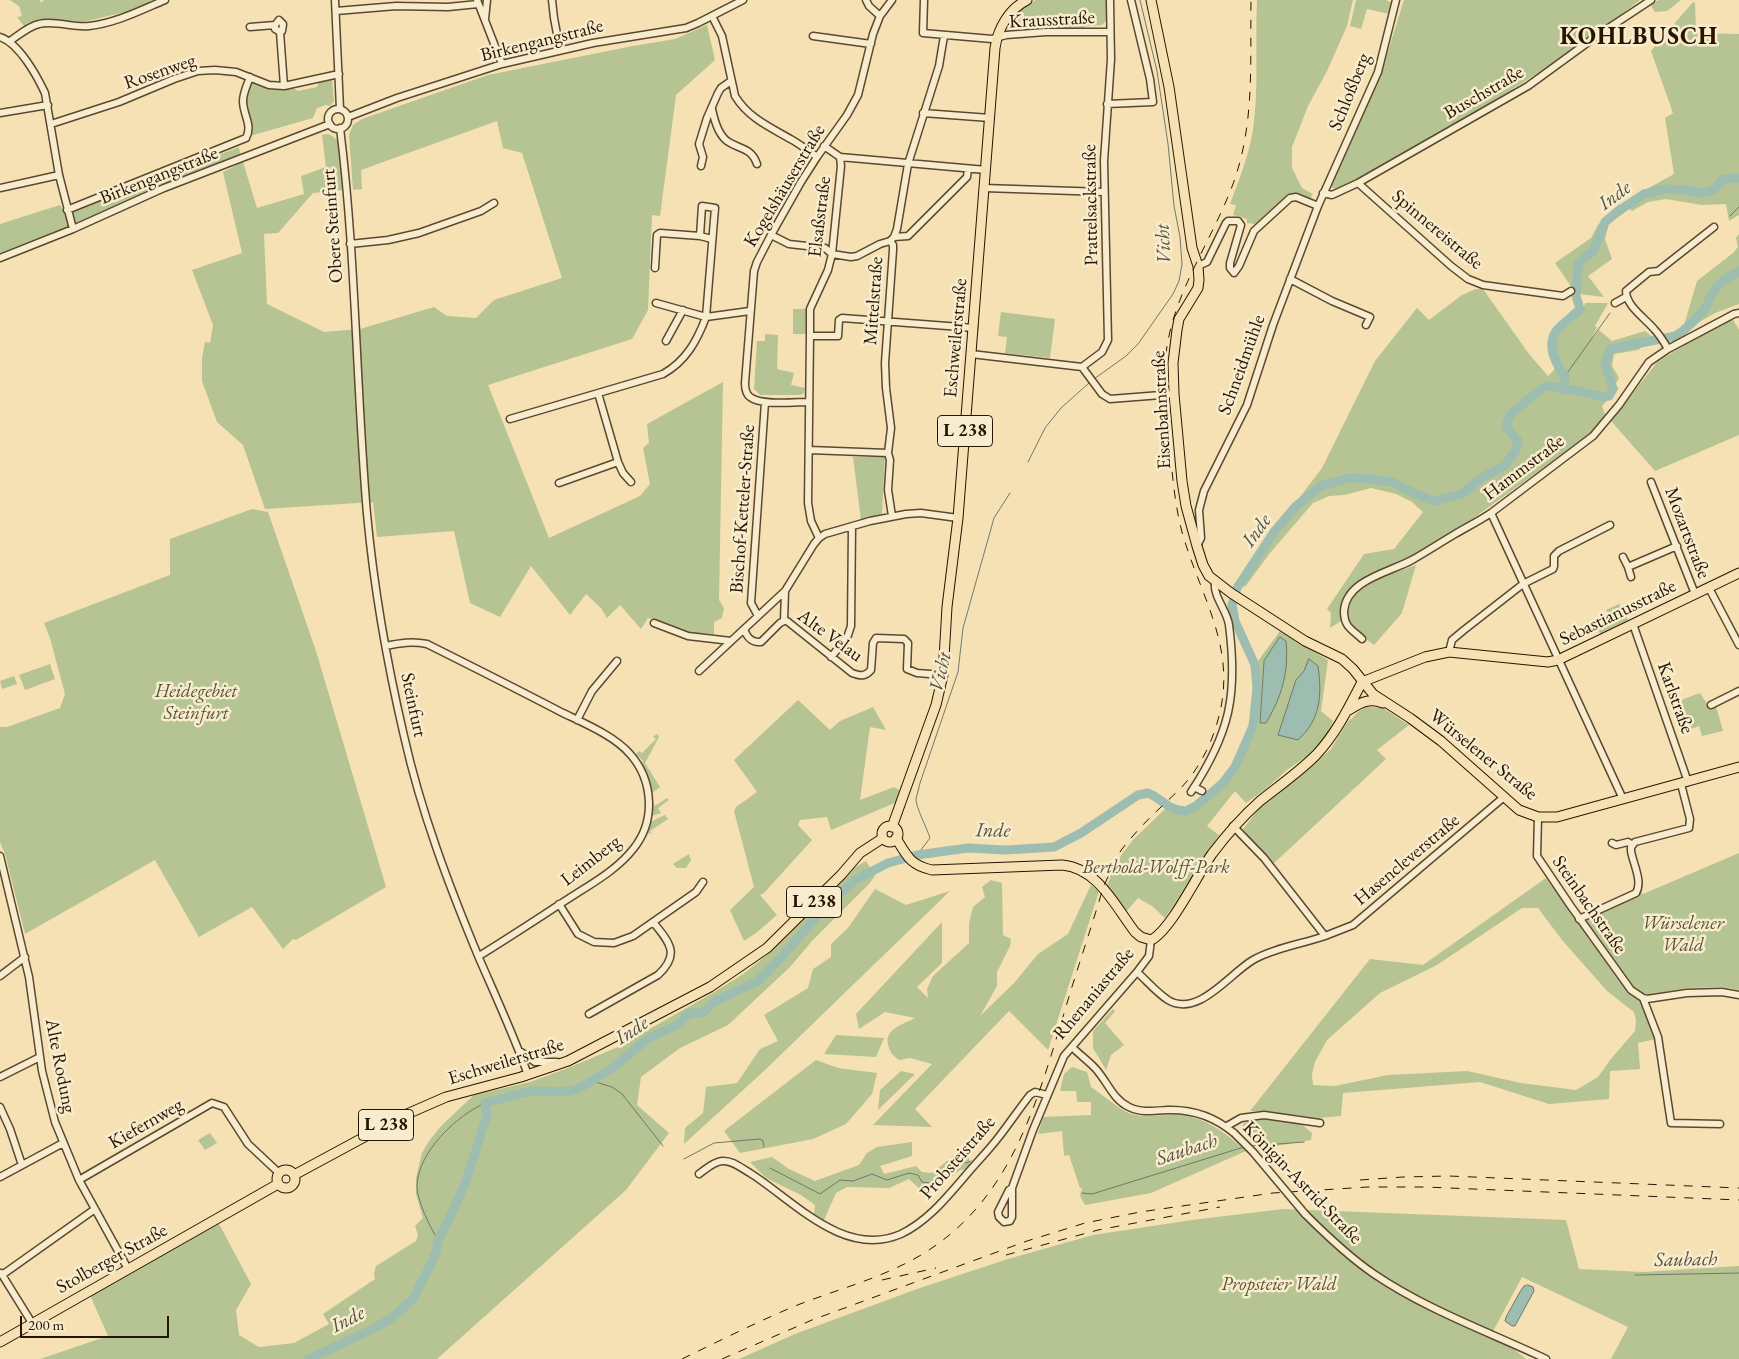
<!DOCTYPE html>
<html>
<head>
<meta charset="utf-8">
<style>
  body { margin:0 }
  #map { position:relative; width:1739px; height:1359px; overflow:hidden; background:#f5e1b4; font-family:"EB Garamond",serif }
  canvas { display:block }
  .scale { position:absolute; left:20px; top:1316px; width:149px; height:22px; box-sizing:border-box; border:2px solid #281501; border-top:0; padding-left:6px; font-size:15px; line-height:18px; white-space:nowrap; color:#281501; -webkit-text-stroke:4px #f8ecce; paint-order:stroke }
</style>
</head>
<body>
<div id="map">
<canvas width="1739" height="1359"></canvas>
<div class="scale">200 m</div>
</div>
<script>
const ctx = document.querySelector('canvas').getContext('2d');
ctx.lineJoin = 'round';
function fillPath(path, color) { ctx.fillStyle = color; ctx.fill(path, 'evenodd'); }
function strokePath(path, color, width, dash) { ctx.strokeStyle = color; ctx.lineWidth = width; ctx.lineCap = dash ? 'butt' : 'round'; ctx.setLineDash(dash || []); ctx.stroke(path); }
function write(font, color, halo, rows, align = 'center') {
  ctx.font = font + ' "EB Garamond",serif'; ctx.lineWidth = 5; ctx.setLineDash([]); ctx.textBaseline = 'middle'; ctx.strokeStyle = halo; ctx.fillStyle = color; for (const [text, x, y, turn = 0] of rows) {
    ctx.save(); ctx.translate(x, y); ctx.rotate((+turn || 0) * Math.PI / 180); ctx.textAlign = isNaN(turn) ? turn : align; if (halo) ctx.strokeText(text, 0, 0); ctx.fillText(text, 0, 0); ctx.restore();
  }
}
const green = new Path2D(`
  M10,0H40L41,3L44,0H154L125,12L83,22L46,20L27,23L24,26L17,17L22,16L19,6Z
  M1036,0H1107L1106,21L1102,25L1087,26L1083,28L1032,29L1010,31L1007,29C1011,15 1024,6 1036,0Z
  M1257,0H1353L1347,26L1327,71L1308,106L1292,147V168L1302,188L1313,194L1310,199L1296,193L1288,194L1255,224L1247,223V219L1233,215L1236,205L1230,204C1239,180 1249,155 1253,130C1259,87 1255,43 1257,0Z
  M1356,0H1386L1392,3L1389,14L1367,9L1361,29L1350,26Z
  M1404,0H1640L1574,50L1481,109L1339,189L1332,188L1331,184L1380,77Z
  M1659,0H1681L1667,11L1655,12L1650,4Z
  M1693,2L1695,3L1696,33L1739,34V215L1729,221L1726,204L1702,205L1666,199L1648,202L1632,211L1624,202L1674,174L1665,118L1673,113L1651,51Z
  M707,25L715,60L676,95L660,216L652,215L648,310L632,339L488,385L549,538L640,496L650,484L643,448L649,443L647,424L723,382L719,600L724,608L722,618L714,622V634L691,633L648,618L641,629L620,605L607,618L601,608L586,594L570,615L531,566L500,617L470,603L454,531L377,537L373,502L265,509L243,445L217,422L202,381V358L205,342L210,343L213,325L192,270L242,253L223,172L243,162L257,208L304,194L301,176L326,167L322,135C329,132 332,136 337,140L343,190L313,193L278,233L264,234L267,304L324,332L360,329L434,307L447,316L476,318L494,300L562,278L522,153L503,148L497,121L361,170L362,189L353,190L349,135L353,125L362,119L488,75L633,46L675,39Z
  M332,80L334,101L330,106L326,105L317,108L313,118L250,136L244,103L248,84L254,82L272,88H293L298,91L317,87L319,82Z
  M239,147L240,154L162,184L58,231L0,254V224L60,205L64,211L119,194Z
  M1619,204L1624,213L1609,223L1605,239L1612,259L1588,276L1604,297L1571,293L1572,288L1555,263L1591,238L1598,225Z
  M1739,234V304L1715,313L1682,332L1697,281L1733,253L1738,247L1736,238Z
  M1476,289H1483L1529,354L1548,376L1554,370V365L1557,364C1544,319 1579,330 1585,303H1608L1595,326L1597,328L1592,337L1593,338L1599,330L1612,341L1645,331L1659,342L1642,347L1638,350L1614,354L1612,366L1619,378L1615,385L1619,388L1602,406L1606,417L1592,433L1468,522L1405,560L1367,577L1352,586L1343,600L1341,621L1330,628L1331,613L1327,609L1364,554L1394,549L1423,512L1412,502L1396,494L1371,488L1344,495L1329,496L1313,503L1270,553L1245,587L1239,582L1274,531L1322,468L1375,361L1417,308L1429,320L1462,295Z
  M793,309H806V334H793Z
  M1001,312L1055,319L1050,358L1005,353L1007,337L998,336Z
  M1732,318L1739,330V435L1655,471L1611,421L1658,361Z
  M765,334L778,335L777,369L794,373L791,385L805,388L804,393L800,395H760L754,389L757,341H765Z
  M853,457H885L882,514L861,520Z
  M252,509L268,512L316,651L386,887L296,940L293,939L283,949L252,907L199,937L155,860L25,934L5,854L0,842V727H7L60,708L65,694L50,638L44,623L170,575V539Z
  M1416,565L1402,613L1374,645L1352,629L1347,612L1354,595L1376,579Z
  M1619,604L1628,620L1600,634L1597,626L1612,618L1606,610Z
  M1280,631L1328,660L1321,711L1333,721L1327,734L1310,754L1287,770L1267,788L1246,803L1235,791L1207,826L1219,835L1165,918L1152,906L1138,898L1124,914L1107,885L1116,863L1122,854L1133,840L1165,809L1181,813L1191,812L1219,791L1230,778L1240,760L1255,727L1259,693L1258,661ZM1286,641L1260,722L1264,661ZM1304,671L1298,740L1279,735L1296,680Z
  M50,664L55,679L25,690L19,675Z
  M14,676L17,684L2,689L0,681Z
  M1700,693L1710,708L1716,706L1723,731L1702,736L1699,726L1691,729L1681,700Z
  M798,700L830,730L840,721L873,707L886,730L870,727L860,800L894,787L901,791L897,802L831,830L827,817L800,820L798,825L812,840L764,893L760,895L777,915L756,933L744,941L730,910L754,887L734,811L736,807L757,792L734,760Z
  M1368,707L1383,708L1409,725L1377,750L1386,759L1272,865L1243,829L1261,806L1299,777L1331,749L1348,721C1357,716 1354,711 1368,707Z
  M657,734L659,737L645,763L660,787L652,793L649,778L642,763L643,761L636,754L639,751L642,753L656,739L653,737Z
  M667,798L669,800L658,808L661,813L652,816L653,803L655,806Z
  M665,815L668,819L650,831L652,834L648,833L650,822Z
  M1739,853V990L1723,987L1687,988L1651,994L1642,1003L1656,1039L1638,1043L1640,1069L1610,1071L1609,1099L1549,1104L1480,1082L1343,1093L1341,1116L1319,1118L1264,1111H1250L1370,959L1423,965L1546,878L1578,922L1639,893L1643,894ZM1522,908H1538L1562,940L1607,991L1634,1012L1636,1021L1635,1031L1610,1060L1598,1077L1576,1090L1521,1083L1467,1071L1388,1075L1335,1086L1313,1085L1312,1074L1315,1062L1327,1040L1380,993L1437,965Z
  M689,854L691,860L686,868H677L673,864Z
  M866,861L875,876L869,884L812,941L790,967L728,1025L680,1048L641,1077L637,1105L669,1133L626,1190L437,1359H40L108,1336L90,1295L218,1222L251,1284L236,1310L239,1335L259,1347L294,1343L329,1324L323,1314L375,1279L374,1273L376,1266L416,1241L418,1235L415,1226L423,1218L416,1194V1178L422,1153L429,1141L442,1125L474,1095L530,1082L568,1068L618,1047L711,994L743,974L767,955L854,868Z
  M991,880L1002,883L1003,935L1011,939L1010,946L997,972V986L980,1016L1014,983L1038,954L1068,934L1091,885L1099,891L1048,1050L1009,1011L915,1109L932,1127L873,1125L932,1064L910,1058L899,1060C892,1055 890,1052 888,1044C884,1029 906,1023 915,1018L885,1012L859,1029L856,1014L942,922V963L917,987L928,998L927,989L933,976L969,943V923L973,907L985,897L982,887Z
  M875,889L906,905L950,891L765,1070L684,1144L685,1128L703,1113L706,1087L737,1083L760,1049L778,1041L764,1015L808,988L813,969L831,957V944L848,928Z
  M1113,1009L1115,1011L1105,1023L1124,1045L1111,1055L1106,1070L1093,1048V1031Z
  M836,1035L884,1038L876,1057L824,1054Z
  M816,1060L838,1068L877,1073L872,1094L846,1124L813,1139L740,1153L724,1131Z
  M1072,1067L1087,1072L1091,1087C1100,1093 1122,1111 1129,1113C1146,1119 1163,1114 1179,1115C1206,1117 1227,1134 1246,1151L1151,1193L1085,1205L1080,1196L1082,1188H1080L1069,1155L1064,1156L1062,1131L1038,1134L1043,1117L1091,1115V1102H1077L1076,1091H1060L1064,1074Z
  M901,1071L915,1074L878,1110L880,1090Z
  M1264,1118L1299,1122L1312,1133L1311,1140L1259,1149L1240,1129L1244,1123Z
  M210,1133L217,1143L205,1150L198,1140Z
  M912,1142V1156L880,1166L884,1174L916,1166L922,1172L932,1173L953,1156L968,1157L971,1164L966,1169L960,1170L933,1191H922L909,1179L889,1188L847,1187L836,1193L824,1220L814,1214L815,1205L801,1195L766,1178L750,1162L772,1157L789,1169L815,1181L859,1165L867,1153L877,1147Z
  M1283,1209L1566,1220L1579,1269L1643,1272L1739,1266V1359H1611L1628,1327L1522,1277L1490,1337L1515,1350L1526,1359H739L795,1334L917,1289L1008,1259L1093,1235L1192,1220Z`);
const water = new Path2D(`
  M1280,637L1286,641C1289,672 1282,696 1266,723H1260L1264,661Z
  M1309,659L1318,666C1322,695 1321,719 1298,740L1278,735L1296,680L1304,671Z
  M1528,1285L1533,1287L1534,1291L1515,1326H1512L1505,1321L1506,1317L1521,1290L1524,1286Z`);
const stream = new Path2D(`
  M1730,216L1739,207
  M1565,376L1610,313
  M1094,379L1126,356L1138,344L1173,294L1179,281L1182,264L1180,237L1174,206L1168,144L1157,71L1140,0
  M1028,462L1045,428L1061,408L1089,383
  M917,855L930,838C927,828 916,808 916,799C917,794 919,788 920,783L958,672L963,628L994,518L1010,493
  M592,1081L612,1087L622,1094L663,1146
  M1250,1146L1304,1142
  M684,1159L714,1143L760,1139L763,1141L764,1147
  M770,1168L820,1194L840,1180L853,1181L872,1174L887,1180L909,1173L918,1175L922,1182L930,1183L958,1162L966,1163L971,1161
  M1082,1193L1092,1194L1244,1147
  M438,1240C430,1227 417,1201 417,1186C418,1152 456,1116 485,1103
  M1635,1275L1739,1273`);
const river = new Path2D(`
  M1564,390L1565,376C1556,364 1546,346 1556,331C1559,327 1575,314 1580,309L1576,296L1578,264L1586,256L1593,252L1605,222L1617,212L1644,194L1665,189L1685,190L1701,193L1713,190L1723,179L1739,178
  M309,1359L375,1328L392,1318L413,1299L429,1268L436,1253L438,1240L451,1215L466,1181L487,1115L485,1103L531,1091L559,1092L570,1091L580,1088L614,1067L647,1039L677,1025L690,1013H702L714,1002L758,981L786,952L823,909L855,880L888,863L917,855L968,848L1006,850L1054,847L1081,833L1138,795L1148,793L1154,796L1170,807L1178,810L1186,811L1196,806L1223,783L1235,767L1253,726L1257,688L1255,665L1235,621L1232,605L1237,588L1274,532L1296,506L1321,486L1349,478L1372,479L1392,482L1413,493L1434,501L1462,494L1480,479L1505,465L1515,452L1518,441L1506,427L1510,415L1542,388L1549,386L1578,391L1602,397L1609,396L1613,389L1605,364L1610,349L1676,336C1687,328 1697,319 1705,308C1708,304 1709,299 1712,294C1718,283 1728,277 1739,271`);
const minor = new Path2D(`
  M335,0L340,109
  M477,0L502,64
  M552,0L554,18L560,50
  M866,0L869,6L880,16
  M924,0L923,33L992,39L1006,35L1046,32H1110
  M336,11L396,6L448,7L478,4
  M712,16L722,36L735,96C749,119 772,128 794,141C802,146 809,151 817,157
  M485,19L487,0
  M250,27L275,25
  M280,32L275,29V25L279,20L283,24L282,31L280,32L284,86
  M813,36L871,44
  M0,37C19,43 37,76 45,93L59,175L73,229
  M10,41C19,35 29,26 39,24C55,20 73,28 89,26C116,23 141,10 165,0
  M1107,104L1153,102L1150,79L1131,0
  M712,109C714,119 718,134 727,141C740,150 751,147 757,164
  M328 119a10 10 0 1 1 20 0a10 10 0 1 1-20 0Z
  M0,113L48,105
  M923,113L990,118
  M348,117L397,98L502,64L593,43L686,28L698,23L743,0
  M51,124L119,102L174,79L198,71L215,70L236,72L269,85L284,86L339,74
  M340,128C356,256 356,386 367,514C374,589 387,663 404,736C421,812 449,886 479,958C496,997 514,1036 528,1075
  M824,146L840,157L986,170
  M701,166L703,157L699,144L707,118L718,93L721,88L731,81
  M1358,183L1451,266L1468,279L1483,285L1563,296L1571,291
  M0,188L59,175
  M984,188L1104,192
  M1323,193L1332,195L1358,183L1528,86L1598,35L1651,0
  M67,210L246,138C253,125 243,115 243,101C243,93 247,85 250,77
  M771,235L789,244L825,248L832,254L851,257L857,256L880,244L890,241
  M894,237L908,236L967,177L968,169
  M350,244L388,240L419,233L481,211L494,203
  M0,258L73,229L164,188L330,124
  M1198,266L1207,262L1226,223L1228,221H1238L1241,225L1230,263V268L1234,273L1239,266L1254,231L1290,198L1296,197L1318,206
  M655,268L657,235L660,233L700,236
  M1290,279L1332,301L1370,317L1366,325
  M656,303L706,317L715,208L702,206L700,236L712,239
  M1615,303L1626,297
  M810,336V309L828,270L832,254L841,166L840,157
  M666,341L683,310
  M1668,349C1664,342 1660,335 1654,329C1645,318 1626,306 1626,291L1649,272L1658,271L1714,227
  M971,354L1082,367L1102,394L1110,399L1174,394
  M1082,367L1102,352L1108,340L1104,161L1111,59L1110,0
  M598,393L618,462L623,473L631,482
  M809,402C796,402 761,406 750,397C746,394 745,388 745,383L754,271L757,262L771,235L801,182L817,157L847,115L858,95L873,34L880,16L892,0
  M510,419L663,374C686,361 697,341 706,317L750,311
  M809,450L888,453
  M1651,482L1695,594
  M559,483L618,462
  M1491,513L1623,799
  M892,516L888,490L890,460L888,453L891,428L886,388L885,363L893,250V245L890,241L894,237L897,229L908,164L939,66L944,36
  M819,538L811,521L808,503L810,336H838L839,320L842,318L974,328
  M1197,546L1201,538L1199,510L1204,491L1247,405L1273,325L1318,206L1378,72L1396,0
  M1623,557L1628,567
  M1631,577L1628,567L1677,546
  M1709,588L1739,645
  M758,616L751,603L765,402
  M784,621L785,591
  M654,623L688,636L731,641
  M1633,624L1688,782
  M744,629C747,637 751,643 761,642L780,623L784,621H787L852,673C860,676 865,677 871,670L873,643L876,638L904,639L908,643L907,669L917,673L943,675
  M1362,639C1358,635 1352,631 1348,626C1345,622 1344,616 1344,611C1346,580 1390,572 1412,560C1426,552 1440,543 1455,534C1467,527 1479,521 1491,513L1593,436L1619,405L1649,362L1668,349L1734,314L1739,313
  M386,646C400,643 412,641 427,644C471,666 515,688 559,711C581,722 614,735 630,754C653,780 656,820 634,848C618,869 593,883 571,897C540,917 510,937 479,956
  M1449,652L1452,640L1464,630L1523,584L1553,569L1554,566V556L1559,551L1610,525
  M831,657L847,638L851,626L852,527
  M699,671L785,591L814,544L819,538L825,534L870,521L906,514L921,513L958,518
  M1711,705L1739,691
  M577,720L592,691L617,661
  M1194,787L1202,791
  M1191,792C1230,733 1238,695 1229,625C1227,610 1213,597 1215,582
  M1538,817L1537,856L1570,905L1631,990L1643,998L1647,999L1687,993L1722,992L1739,995
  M1612,843L1616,845L1628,842L1633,845
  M0,856L29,977L42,1071L55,1122L79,1180L128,1269
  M559,904L578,934L594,942L614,943L633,936L696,892L703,882
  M1579,919L1636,893C1643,881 1633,864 1631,851V847L1635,842L1689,828L1690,819L1681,784
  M1325,936L1353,925L1504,797
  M1137,972C1147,981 1157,993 1168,1000C1198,1018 1229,974 1253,960C1274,948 1302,944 1325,936L1264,858L1233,826
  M0,976L25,957
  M1643,998L1658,1037L1671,1123L1720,1124
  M589,1014L658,975C681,954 669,942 653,922
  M1072,1047C1079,1054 1087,1060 1094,1067C1107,1080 1112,1099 1129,1107C1141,1113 1154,1111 1167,1110C1192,1109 1215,1117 1234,1133
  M521,1052L535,1062H557
  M0,1077L40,1057
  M0,1107L10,1129L22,1165
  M1227,1126L1241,1118L1264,1115L1320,1123
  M699,1174C706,1169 713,1162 722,1161C732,1160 741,1168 750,1173C793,1200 844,1259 901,1234C928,1221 947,1197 966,1175C976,1163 988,1151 998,1138C1009,1124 1019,1109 1030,1095L1035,1092L1047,1095
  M0,1177L63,1143
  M79,1180L212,1103L224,1107L248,1144L279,1173
  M1012,1188V1217L1010,1221L1004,1222L999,1217L998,1212L1009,1190L1012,1188L1033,1130L1064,1056L1137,972L1149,956L1151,940
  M1305,1214C1327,1236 1349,1257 1374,1274C1427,1310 1489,1332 1546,1359
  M1,1273L32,1323
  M2,1275L95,1209`);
const major = new Path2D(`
  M1151,0L1169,87L1192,248L1198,266L1199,280L1198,288L1179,319L1177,330L1173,363L1174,394L1182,481L1186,506L1197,546L1203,565L1209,576L1231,593L1305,641L1342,659L1353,669L1373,694L1410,718L1441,741L1519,810L1538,817H1557L1739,767
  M1362,682L1425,657L1449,652L1548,662L1558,660L1739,573
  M1349,710C1361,702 1369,698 1383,703
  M882 834a8 8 0 1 1 16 0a8 8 0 1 1-16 0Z
  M892,827L936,705L943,675L947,607L958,518L995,48C998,28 1009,9 1027,0
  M896,838C907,856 910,865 932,870L1062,865C1098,868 1115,906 1135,932L1141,937L1151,940C1171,930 1197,875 1212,854C1227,834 1241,818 1260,801C1279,786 1299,772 1316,755C1336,734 1349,707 1362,682
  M277 1179a9 9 0 1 1 18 0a9 9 0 1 1-18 0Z
  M294,1175L407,1114L446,1097L521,1077L568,1061L710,987L767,948L841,875L860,853L883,838
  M0,1342L278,1184`);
const rail = new Path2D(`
  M1360,1180L1403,1177L1449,1176L1739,1188
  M1006,1255L1098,1230L1220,1207
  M882,1280L936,1268
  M682,1359C719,1341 757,1322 795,1306C838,1289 880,1279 921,1255C1011,1201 1036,1105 1065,1010C1077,969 1091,929 1103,888C1109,875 1114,861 1122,849C1134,834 1147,820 1161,807C1170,798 1180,790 1188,780C1203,761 1213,740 1219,716C1237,647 1200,596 1182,532C1175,506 1173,479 1170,452C1167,424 1163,395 1165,366C1168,299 1210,246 1233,184C1255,124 1250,63 1251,0
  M722,1359L812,1320L1027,1241L1085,1223L1140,1212L1273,1193L1368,1187H1425L1739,1200`);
const minorBridge = new Path2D(`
  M1234,1133L1253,1152L1305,1214`);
const shields = [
  [965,431,55],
  [814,902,55],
  [386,1125,55]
];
const shieldNames = [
  ["L 238",965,431],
  ["L 238",814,902],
  ["L 238",386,1125]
];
const streetNames = [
  ["Krausstraße",1052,20,-3],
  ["Birkengangstraße",542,41,-14],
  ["Rosenweg",160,72,-19],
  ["Schloßberg",1350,92,-68],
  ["Buschstraße",1484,93,-30],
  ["Birkengangstraße",159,176,-22],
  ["Kogelshäuserstraße",785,186,-59],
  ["Prattelsackstraße",1091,205,-91],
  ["Elsaßstraße",820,217,-83],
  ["Obere Steinfurt",333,226,-94],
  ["Spinnereistraße",1437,230,40],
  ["Mittelstraße",874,301,-86],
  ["Eschweilerstraße",956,338,-85],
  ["Schneidmühle",1242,365,-70],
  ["Eisenbahnstraße",1162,410,-93],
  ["Hammstraße",1524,468,-37],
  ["Bischof-Ketteler-Straße",743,509,-86],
  ["Mozartstraße",1687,533,69],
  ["Sebastianusstraße",1618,613,-26],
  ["Alte Velau",830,636,36],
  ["Karlstraße",1675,698,70],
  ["Steinfurt",413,705,78],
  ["Würselener Straße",1483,755,39],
  ["Hasencleverstraße",1407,860,-40],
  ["Leimberg",591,861,-38],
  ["Steinbachstraße",1589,905,55],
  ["Rhenaniastraße",1094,994,-50],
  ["Eschweilerstraße",506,1062,-17],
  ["Alte Rodung",60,1066,79],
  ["Kiefernweg",146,1124,-30],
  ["Probsteistraße",958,1158,-49],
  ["Königin-Astrid-Straße",1302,1183,46],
  ["Stolberger Straße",112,1259,-29]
];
const parkNames = [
  ["Heidegebiet",196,692],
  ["Steinfurt",196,714],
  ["Berthold-Wolff-Park",1156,868],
  ["Würselener",1683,924],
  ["Wald",1683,946],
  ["Propsteier Wald",1279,1285]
];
const waterNames = [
  ["Inde",1615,196,-37],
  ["Vicht",1164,244,-93],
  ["Inde",1257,531,-54],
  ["Vicht",941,672,-76],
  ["Inde",993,831,1],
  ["Inde",632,1031,-33],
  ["Saubach",1187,1150,-18],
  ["Saubach",1686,1260,-1],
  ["Inde",348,1320,-27]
];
const districtNames = [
  ["KOHLBUSCH",1639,37]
];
fillPath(green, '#b5c492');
fillPath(water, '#9cbdb0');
strokePath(water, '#6e7a6a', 1);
strokePath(stream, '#6e7a6a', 1);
strokePath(river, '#9cbdb0', 9);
strokePath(minor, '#5b482e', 9);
strokePath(major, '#281501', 11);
strokePath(minor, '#f8ecce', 6);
strokePath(major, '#f5e1b4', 9);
strokePath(rail, '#281501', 1, [9, 9]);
strokePath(minorBridge, '#5b482e', 9, []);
strokePath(minorBridge, '#f8ecce', 6);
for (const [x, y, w] of shields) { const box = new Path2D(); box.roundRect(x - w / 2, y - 15.5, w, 31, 4); ctx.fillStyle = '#f8ecce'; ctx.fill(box); strokePath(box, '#281501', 1); }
write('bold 18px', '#281501', null, shieldNames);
write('19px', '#281501', '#f8ecce', streetNames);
write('italic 19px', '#595234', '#f8ecce', parkNames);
write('italic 20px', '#51503e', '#f8ecce', waterNames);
ctx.letterSpacing = '1px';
write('bold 24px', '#281501', '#f8ecce', districtNames);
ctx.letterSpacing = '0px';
</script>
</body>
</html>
